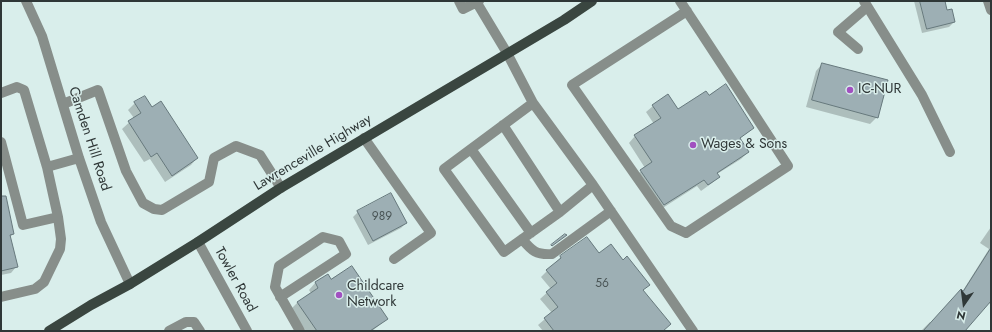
<!DOCTYPE html>
<html>
<head>
<meta charset="utf-8">
<style>
  body { margin:0 }
  #map { position:relative; width:992px; height:332px; overflow:hidden; background:#d9eeeb; font-family:Jost,sans-serif }
  canvas { display:block }
  .frame { position:absolute; inset:0; border:2px solid #2f3737; pointer-events:none }
  .north { position:absolute; left:944px; top:284px; width:40px; height:40px; -webkit-text-stroke:3px #d9eeeb; paint-order:stroke; rotate:194deg; font-size:11px; font-weight:700; line-height:16px; text-align:center; color:#2f3737 }
  .north::after { content:''; display:block; margin:auto; width:14px; height:18px; background:#2f3737; clip-path:polygon(50% 0,100% 100%,50% 72%,0 100%) }
</style>
</head>
<body>
<div id="map">
<canvas width="992" height="332"></canvas>
<div class="frame"></div>
<div class="north">N</div>
</div>
<script>
const ctx = document.querySelector('canvas').getContext('2d');
ctx.lineJoin = 'round';
function fillPath(path, color) { ctx.fillStyle = color; ctx.fill(path, 'evenodd'); }
function strokePath(path, color, width, dash) { ctx.strokeStyle = color; ctx.lineWidth = width; ctx.lineCap = dash ? 'butt' : 'round'; ctx.setLineDash(dash || []); ctx.stroke(path); }
function write(font, color, halo, rows, align = 'center') {
  ctx.font = font + ' Jost,sans-serif'; ctx.lineWidth = 3; ctx.setLineDash([]); ctx.textBaseline = 'middle'; ctx.strokeStyle = halo; ctx.fillStyle = color; for (const [text, x, y, turn = 0] of rows) {
    ctx.save(); ctx.translate(x, y); ctx.rotate((+turn || 0) * Math.PI / 180); ctx.textAlign = isNaN(turn) ? turn : align; if (halo) ctx.strokeText(text, 0, 0); ctx.fillText(text, 0, 0); ctx.restore();
  }
}
const shadow = new Path2D(`
  M914,1H944L947,11L954,22L949,27L922,33Z
  M822,64L877,117L870,124L806,107L816,71Z
  M708,96L753,128L739,139L748,152L741,159L717,174L719,177L712,183L701,191L697,186L658,211L634,177L645,168L629,143L635,136L654,124L646,112L653,106L677,111Z
  M135,103L152,108L197,158L191,165L165,182L150,159L144,162L122,129L134,118L128,110Z
  M1,205L13,234L10,237L16,267L11,273L1,275Z
  M358,212L406,223L401,228L368,245L353,217Z
  M991,227V304L988,303L964,331H921L930,322L931,323L962,292L989,249L980,243Z
  M599,254L623,261L649,285L642,291L663,331H543L538,325L552,313L540,299L551,289L541,277L561,257Z
  M327,275L331,281L387,319L372,331H306L291,309L298,302L311,293L309,290L315,283Z`);
const building = new Path2D(`
  M920,1H945L947,10L952,9L955,22L927,29Z
  M822,63L888,80L878,118L812,100Z
  M726,84L754,128L740,138L749,152L717,173L720,177L708,185L704,180L664,205L640,170L652,162L634,135L661,118L652,105L668,94L678,109L706,91L709,95Z
  M145,96L152,107L161,101L198,158L172,176L157,153L151,157L128,121L141,113L134,102Z
  M391,193L407,223L373,241L357,211Z
  M1,196H6L14,234L10,235L18,267L1,271Z
  M565,234L567,235L552,246L551,245Z
  M587,237L599,253L611,244L623,260L627,256L650,285L643,290L671,324L663,331H554L544,318L558,307L546,292L557,283L546,270L561,258L560,256Z
  M991,248V301L965,331H923L961,289L963,291Z
  M352,266L388,319L370,331H317L297,302L318,288L315,282L328,274L331,279Z`);
const minor = new Path2D(`
  M26,1L42,36L79,158L101,222L130,284
  M459,1L463,9L479,1
  M680,1C716,55 752,111 788,166L686,233L671,226L572,85L687,11
  M864,1L922,95L950,152
  M988,1L991,10
  M477,3L507,53L533,103L444,169L504,252L560,212L593,185L533,103
  M858,49L838,32L867,7
  M1,93L17,87L24,90L47,167L58,217L23,225L1,142
  M63,104L98,90L126,171L143,203L154,209L162,210L209,182L214,158L236,146L260,155L281,188
  M503,125L560,212
  M364,138L431,233L394,259
  M471,149L531,233
  M47,167L79,158
  M593,185L693,331
  M522,239C532,251 536,255 552,254L611,211
  M198,242L247,331
  M1,297L35,289L44,282L60,249L61,239L58,217
  M280,297L346,254L339,241L323,237L279,266L275,287L300,331
  M169,331L186,322H194L200,331`);
const major = new Path2D(`
  M49,331L91,305L130,284L198,242L279,189L564,20L592,1`);
const markers = [
  [850,90,4,"#a150c0"],
  [693,145,4,"#a150c0"],
  [339,295,4,"#a150c0"]
];
const numberNames = [
  ["989",382,217],
  ["56",602,284]
];
const poiNames = [
  ["IC-NUR",858,90],
  ["Wages & Sons",701,145],
  ["Childcare",347,287],
  ["Network",347,303]
];
const streetNames = [
  ["Camden Hill Road",89,139,72],
  ["Lawrenceville Highway",313,153,-31],
  ["Towler Road",235,280,61]
];
fillPath(shadow, '#0003');
fillPath(building, '#9dafb4');
strokePath(building, '#66787c', 1);
strokePath(minor, '#878e8a', 10);
strokePath(major, '#3a4640', 10);
for (const [x, y, r, color] of markers) { const dot = new Path2D(); dot.arc(x, y, r, 0, 2 * Math.PI); ctx.fillStyle = color; ctx.fill(dot); strokePath(dot, '#d9eeeb', 1.5); }
write('12px', '#4a5556', null, numberNames);
write('14px', '#2f3737', '#d9eeeb', poiNames, 'left');
write('14px', '#2f3737', '#d9eeeb', streetNames);
</script>
</body>
</html>
